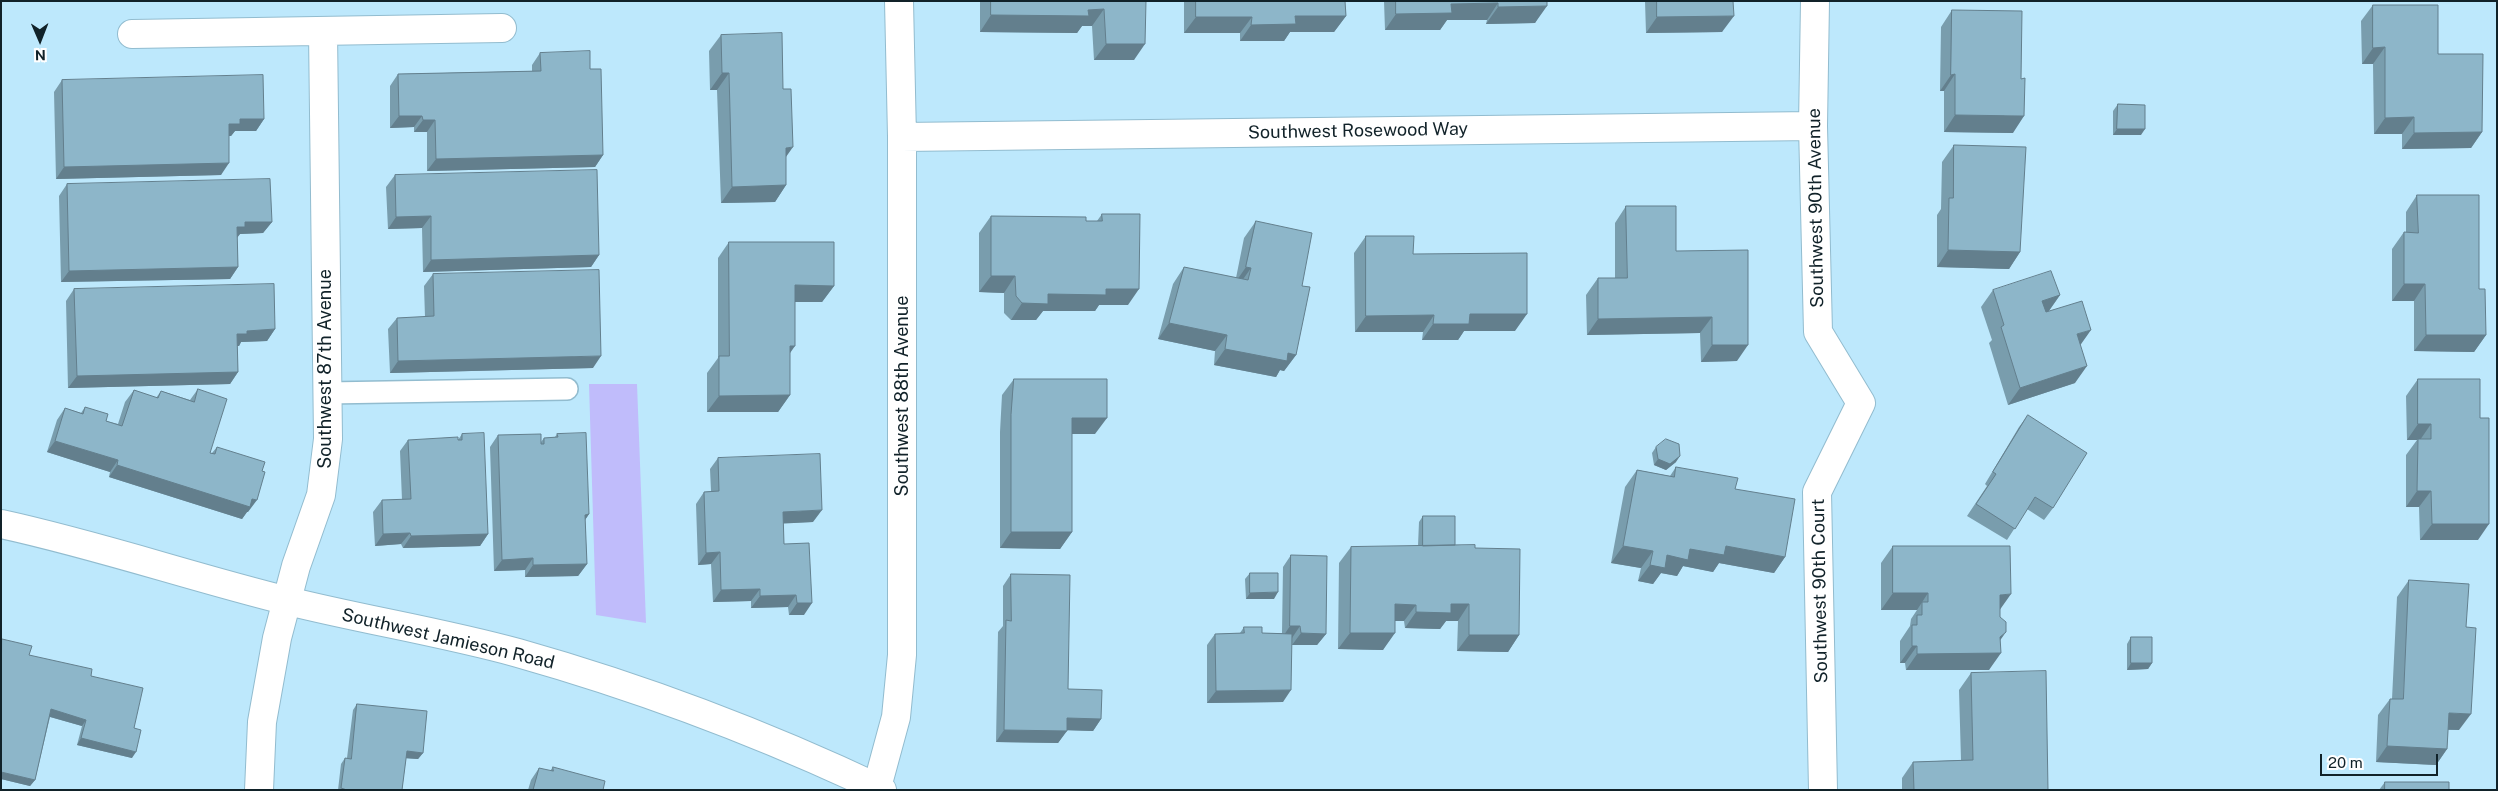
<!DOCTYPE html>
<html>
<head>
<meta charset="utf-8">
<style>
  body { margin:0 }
  #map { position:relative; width:2498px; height:791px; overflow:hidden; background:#bde8fc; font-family:"Public Sans",sans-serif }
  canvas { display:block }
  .frame { position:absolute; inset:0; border:2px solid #112229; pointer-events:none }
  .north { position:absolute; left:15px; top:15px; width:50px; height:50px; -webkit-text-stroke:4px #fff; paint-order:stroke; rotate:179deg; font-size:14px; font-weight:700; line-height:20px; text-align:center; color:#112229 }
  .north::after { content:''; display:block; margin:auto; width:18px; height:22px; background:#112229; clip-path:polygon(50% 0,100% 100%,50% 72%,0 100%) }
  .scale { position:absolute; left:2320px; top:754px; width:118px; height:22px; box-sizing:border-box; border:2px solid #112229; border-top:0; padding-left:6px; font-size:15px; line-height:18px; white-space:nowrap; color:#112229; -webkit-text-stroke:4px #fff; paint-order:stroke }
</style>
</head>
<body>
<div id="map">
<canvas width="2498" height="791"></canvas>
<div class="frame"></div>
<div class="north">N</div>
<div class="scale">20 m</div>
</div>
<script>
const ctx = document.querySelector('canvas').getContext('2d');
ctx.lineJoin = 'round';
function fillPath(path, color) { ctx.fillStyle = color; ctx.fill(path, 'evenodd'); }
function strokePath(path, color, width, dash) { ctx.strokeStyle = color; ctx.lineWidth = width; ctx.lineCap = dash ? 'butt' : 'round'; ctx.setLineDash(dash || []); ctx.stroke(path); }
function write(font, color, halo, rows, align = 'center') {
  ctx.font = font + ' "Public Sans",sans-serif'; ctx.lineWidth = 4; ctx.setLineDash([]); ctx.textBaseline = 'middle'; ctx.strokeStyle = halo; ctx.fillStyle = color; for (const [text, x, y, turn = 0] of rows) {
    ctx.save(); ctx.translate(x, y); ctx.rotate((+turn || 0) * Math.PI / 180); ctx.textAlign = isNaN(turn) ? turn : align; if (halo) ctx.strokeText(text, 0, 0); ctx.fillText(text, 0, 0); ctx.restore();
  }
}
const water = new Path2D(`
  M589,384H637L646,623L596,615Z`);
const lane = new Path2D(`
  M327,393L567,389`);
const street = new Path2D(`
  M1815,1L1813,126L1818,332L1861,403L1817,492L1823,790
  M132,34L502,28
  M902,137L1813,126
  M877,787L896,717L902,655V137L899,1
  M259,790L262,722L277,638L296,566L321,495L328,439L323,31`);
const secondary = new Path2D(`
  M1,524C98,545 191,577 288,601C364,620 442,632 518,653C642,688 766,735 882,790`);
const wall = new Path2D(`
  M980,1H1146L1134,60H1094L1092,26H1082L1077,33L980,32Z
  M1184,1H1345L1346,16L1334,32H1290L1284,41H1240V33H1184Z
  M1384,1H1547L1535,23L1486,24L1487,20H1447L1440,30H1385Z
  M1645,1H1733L1722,32L1646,33Z
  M2373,5L2438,54L2482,132L2471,148L2402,149V134H2374L2373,64H2362L2361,21Z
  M1952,10L2013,133L1944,132V91H1940L1941,27Z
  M721,35L783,89L786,185L775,202L721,203L717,90H710L709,51Z
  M540,53L590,69L603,155L595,167L427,171V132H414V127L390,128V86L398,74L532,71V65Z
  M62,80L264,119L256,131H235L231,136H229L221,175L56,179L54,92Z
  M2118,104L2141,135H2113V111Z
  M1954,145L2020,252L2009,269L1937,267V215L1941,209L1942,162Z
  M395,175L599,255L591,267L423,272L422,228L388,229L386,187Z
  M67,184L272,222L263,233L240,234L237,237L238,267L230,279L61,282L59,196Z
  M2417,195L2479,289L2486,335L2474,352L2414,351V301H2392V249L2404,232L2406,233V212Z
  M1626,206L1676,251L1737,361L1701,362L1700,333L1587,335L1586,295L1598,278H1615V223Z
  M1102,214L1128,305H1099L1095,311H1043L1036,320H1011L1004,313V293L979,292V233L991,216L1086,221H1097Z
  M1256,221L1302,286L1296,355L1284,371L1280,370L1276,377L1214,365L1215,351L1158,339L1173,284L1184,267L1236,278L1244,238Z
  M1366,236L1413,254L1515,331H1464L1458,340H1422L1423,332H1355L1354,253Z
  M729,242L834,286L822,302H795L790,353V395L778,412H707V373L718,358V258Z
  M433,274L593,368L390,373L388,329L397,318L425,317L424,286Z
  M74,289L275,329L267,341L241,342L239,346H237L238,372L230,384L68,388L66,301Z
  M1993,290L2060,295L2049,311L2080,345L2075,383L2008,405L1989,343L1992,340L1981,307Z
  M1014,379L1095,434H1072V532L1060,549L1000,548V432L1002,395Z
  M2418,379L2478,540H2420L2419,507H2406V455L2417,440H2407L2406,396Z
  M198,389L210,453H212L217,447L248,512H247L242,519L109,477L110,472L47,452L57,420L65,408L81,413L85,407L106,421L118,424L125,402L134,390L156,398L161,391L190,400Z
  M2028,415L2053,508L2044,520L2027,509L2007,540L1967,516L1987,486L1985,484L2019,427Z
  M462,434L488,534L480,546L403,548L401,544L375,546L373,512L382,500H402L400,451L408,440H458Z
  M557,434L589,514L585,520L587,564L578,576L525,577V570L494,571L490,447L498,435L541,442L544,438L555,437Z
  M1656,447L1676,462L1666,470L1654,465L1652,453Z
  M718,458L813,522L783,523L784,544L804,615H789L788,607L751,608V601L713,602L711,564L698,565L696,504L704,492L711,491L710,469Z
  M1676,467L1735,489L1785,557L1774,573L1719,563L1713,572L1683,566L1677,576L1661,573L1653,584L1638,581L1641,568L1611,563L1625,487L1637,470L1670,476Z
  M1423,516L1455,545L1475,548L1519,635L1508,652L1457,651L1458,621H1446L1440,629L1405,628L1404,621H1395L1383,650L1338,649L1339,563L1351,547L1418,546L1419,522Z
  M1893,546L2000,609V640L1989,670H1906L1905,663H1900V641L1910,626L1911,619L1917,610H1881V563Z
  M1291,555L1326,634L1317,645H1292V638L1283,702L1207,703V645L1215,634L1240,633L1244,627L1262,633H1282L1283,567Z
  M1250,573L1274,599H1246L1245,579Z
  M1011,574L1068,689L1101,719L1093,731L1067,730L1058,743L996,742L998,632L1003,626V586Z
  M2409,580L2459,730H2448L2447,749L2436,765L2376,762L2378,715L2390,699H2392L2397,597Z
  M2131,637L2152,663L2148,669L2127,670V644Z
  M1,640L29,655L91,676L134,728L132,758L77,745L82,726L50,717L35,780L30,786L1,779Z
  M1971,673L2048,790H1902V778L1913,762L1961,760L1959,690Z
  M357,704L423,753L418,759L406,758L402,790H338L341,764L345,758H347L353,710Z
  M553,767L603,790H528L531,780L539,768L550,771Z
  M2385,782L2449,790H2379Z`);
const shadedWall = new Path2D(`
  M1498,3L1487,20H1447L1440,30H1385L1396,14L1451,4Z
  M1547,6L1535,23L1486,24L1498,7Z
  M1104,9L1092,26H1082L1077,33L980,32L991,15Z
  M1295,16H1346L1334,32H1290L1284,41H1240L1251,25Z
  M1734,16L1722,32L1646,33L1657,17Z
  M1196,17H1252L1240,33H1184Z
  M1106,44H1145L1134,60H1094Z
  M2385,47L2373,64H2362L2373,48Z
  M722,73H729L717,90H710Z
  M1955,74L1944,91H1940L1951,75Z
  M1955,115L2024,116L2013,133L1944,132Z
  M399,116H422L414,127L390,128Z
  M2414,117L2402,134H2374L2385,118Z
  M240,119H264L256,131H235L231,136H220L229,124Z
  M423,120H435L427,132H414Z
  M2117,129H2145L2141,135H2113Z
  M2482,132L2471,148L2402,149L2414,133Z
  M793,147L781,164L786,148Z
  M603,155L595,167L427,171L436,159Z
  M229,163L221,175L56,179L64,167Z
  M786,185L775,202L721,203L732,187Z
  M431,216L422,228L388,229L396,217Z
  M245,222H272L263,233L240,234L237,238V227Z
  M1948,250L2020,252L2009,269L1937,267Z
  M599,255L591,267L423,272L431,260Z
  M238,267L230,279L61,282L69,271Z
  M1246,267L1251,268L1239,285L1235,283Z
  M991,276H1015L1004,293L979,292Z
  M2404,284H2425L2414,301H2392Z
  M795,285L834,286L822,302H784Z
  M1106,289H1139L1128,305H1099L1095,311H1043L1036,320H1011L1022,303L1048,294Z
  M2060,295L2048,312L2031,318L2042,301Z
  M1470,314H1527L1515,331H1464L1458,340H1422L1433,324Z
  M1434,315L1423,332H1355L1366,316Z
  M1712,317L1700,333L1587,335L1598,319Z
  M1169,323L1227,335L1215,351L1158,339Z
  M275,329L267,341L241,342L239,346H229L237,334L247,331Z
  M2091,330L2079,347L2077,334Z
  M2426,335H2486L2474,352L2414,351Z
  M1712,345H1748L1737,361L1701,362Z
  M790,346H795L783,363Z
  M1225,349L1288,353L1296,355L1284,371L1280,370L1276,377L1214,365Z
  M601,356L593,368L390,373L398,361Z
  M2087,366L2075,383L2008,405L2020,388Z
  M238,372L230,384L68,388L77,376Z
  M790,395L778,412H707L719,396Z
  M1072,418H1107L1095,434H1060Z
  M2418,424H2431L2420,440L2418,439L2417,440H2407Z
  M55,441L118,460L110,472L47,452Z
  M1680,456L1676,462L1666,470L1654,465L1658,459Z
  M117,465L257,500L248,512H247L242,519L109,477Z
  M2417,491H2431L2419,507H2406Z
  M822,510L813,522L775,524L783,512Z
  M589,514L581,526L585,515Z
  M2432,524H2489L2478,540H2420Z
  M1011,532H1072L1060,549L1000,548Z
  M410,533L401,544L375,546L383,534Z
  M488,534L480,546L403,548L411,536Z
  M1623,546L1653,551L1641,568L1611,563Z
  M1726,546L1785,557L1774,573L1719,563L1713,572L1683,566L1677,576L1661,573L1653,584L1638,581L1650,565L1667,555L1690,549Z
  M720,552L711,564L698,565L706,553Z
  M533,558L525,570L494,571L502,560Z
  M587,564L578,576L525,577L533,565Z
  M760,589L751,601L713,602L721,590Z
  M1278,592L1274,599H1246L1250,593Z
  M1893,593H1928L1917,610H1881Z
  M2011,594L1999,611L2000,595Z
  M796,595L788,607L751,608L760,596Z
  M797,603H812L804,615H789Z
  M1395,604L1416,605L1404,621H1384Z
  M1451,604H1469L1458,621H1446L1440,629L1405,628L1416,612Z
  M1290,626H1300L1292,638H1282Z
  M2006,632L1994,649L2001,653L1989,670H1906L1917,654L2000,637Z
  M1301,633L1326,634L1317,645H1292Z
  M1350,633H1395L1383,650L1338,649Z
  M1469,635H1519L1508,652L1457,651Z
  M1912,646H1917L1905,663H1900Z
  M2131,663H2152L2148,669L2127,670Z
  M1291,690L1283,702L1207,703L1216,691Z
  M51,709L86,720L82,726L47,716Z
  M2449,713L2471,714L2459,730L2438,729Z
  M1067,718L1101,719L1093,731L1059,730Z
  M1004,730L1067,731L1058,743L996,742Z
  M81,738L136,752L132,758L77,745Z
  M2387,746L2447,749L2436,765L2376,762Z
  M407,751L423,753L418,759L402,758Z
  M1,772L35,780L30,786L1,779Z`);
const building = new Path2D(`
  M991,1H1146L1145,44H1106L1104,9L1088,10L1089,16L991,15Z
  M1196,1H1345L1346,16H1295L1296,24L1251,25L1252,17H1196Z
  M1396,1H1547V6L1498,7V3L1451,4L1452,13L1396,14Z
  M1657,1H1733L1734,16L1657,17Z
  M2373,5H2438V54H2483L2482,132L2414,133V117L2385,118V47L2373,48Z
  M1952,10L2022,11L2021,79L2025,78L2024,116L1955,115V74L1951,75Z
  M782,33L783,89H791L793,147L786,148V185L732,187L729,73H722L721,35Z
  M590,51V69H601L603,155L436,159L435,120H423L422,116H399L398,74L541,71L540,53Z
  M263,75L264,119H240V124H229V163L64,167L62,80Z
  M2118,104L2145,105V129H2117Z
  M1954,145L2026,147L2020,252L1948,250L1949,198H1953Z
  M597,170L599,255L431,260V216L396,217L395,175Z
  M270,179L272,222H245V227H237L238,267L69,271L67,184Z
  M2417,195H2479V289H2485L2486,335H2426L2425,284H2404V232L2418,233Z
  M1626,206H1676V251L1748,250V345H1712V317L1598,319V278H1627Z
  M1102,214H1140L1139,289H1106V295L1048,294V304L1022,303L1016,296L1015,276H991V216L1086,217V221H1102Z
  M1256,221L1312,233L1302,286L1310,287L1296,355L1288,353L1287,361L1225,349L1227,335L1169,323L1184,267L1248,280L1251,268L1246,267Z
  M1366,236H1414L1413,254L1527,253V314H1470L1469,324H1433L1434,315L1366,316Z
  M729,242H834V286L795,285V346H790V395L719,396V356H729Z
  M599,270L601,356L398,361L397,318L434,316L433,274Z
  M2051,271L2060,295L2042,301L2046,312L2082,301L2091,330L2077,334L2087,366L2020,388L2001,327L2004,325L1993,290Z
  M274,284L275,329L247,331V334H237L238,372L77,376L74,289Z
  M1014,379H1107V418H1072V532H1011V415Z
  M2418,379H2480V418H2489V524H2432L2431,491H2417L2418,439H2431V424H2418Z
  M198,389L227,399L210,453L215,454L217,447L265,462L262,471L265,472L257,500L252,499L250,507L117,465L118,460L55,441L65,408L83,414L85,407L108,414L106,421L122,426L134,390L158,398L161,391L194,402Z
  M2028,415L2087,453L2053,508L2035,497L2015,529L1976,504L1996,474L1993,472Z
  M484,433L488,534L411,536L410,533L383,534L382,500L411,499L408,440L458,437V440H462V434Z
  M586,433L589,514L585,515L587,564L533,565V558L502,560L498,435L541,434V444H544V438L558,437L557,434Z
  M1666,439L1679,444L1680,456L1670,464L1658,459L1656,447Z
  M820,454L822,510L783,512L784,544L809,543L812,603H797L796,595L760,596V589L721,590L720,552L706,553L704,492L719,491L718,458Z
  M1676,467L1738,478L1735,489L1795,499L1785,557L1726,546L1724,555L1690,549L1688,560L1667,555L1665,568L1650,565L1653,551L1623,546L1637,470L1674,477Z
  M1423,516H1455V545L1423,546Z
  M1475,545V548L1520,549L1519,635H1469V604H1451V613L1416,612V605L1395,604V633H1350L1351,547Z
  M1893,546H2010L2011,594L2000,595V617L2006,622V632L2000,637L2001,653L1917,654V646H1912V625H1917V615H1922V602H1928V593H1893Z
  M1291,555L1327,556L1326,634L1301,633L1300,626H1290Z
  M1250,573H1278V592L1250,593Z
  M1011,574L1070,575L1068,689L1102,690L1101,719L1067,718V731L1004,730L1006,620L1011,621Z
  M2409,580L2469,584L2466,627L2476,628L2471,714L2449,713L2447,749L2387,746L2390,699H2403Z
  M1244,627H1262V633L1292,634L1291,690L1216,691L1215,634L1244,633Z
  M2131,637H2152V663H2131Z
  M2,639L32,646L29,655L92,669L91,676L143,688L134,728L141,730L136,752L81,738L86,720L51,709L35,780L1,772Z
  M2046,671L2048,790H1914L1913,762L1973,760L1971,673Z
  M357,704L427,711L423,753L407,751L402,790H347L341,788L345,758L351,759Z
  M553,767L605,781L603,790H533L539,768L553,771Z
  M2385,782H2449V790H2385Z`);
const streetNames = [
  ["Southwest Rosewood Way",1358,131,-1],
  ["Southwest 90th Avenue",1816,208,-91],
  ["Southwest 87th Avenue",325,369,-90],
  ["Southwest 88th Avenue",902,396,-90],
  ["Southwest 90th Court",1820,591,-91],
  ["Southwest Jamieson Road",448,639,13]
];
fillPath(water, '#c0bcfb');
strokePath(lane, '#92bccf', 24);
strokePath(street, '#92bccf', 30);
strokePath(secondary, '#92bccf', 30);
strokePath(lane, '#fff', 21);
strokePath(street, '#fff', 28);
strokePath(secondary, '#fff', 28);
fillPath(wall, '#799dad');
fillPath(shadedWall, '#637f8d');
fillPath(building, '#8db6c9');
strokePath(building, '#637f8d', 1);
write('18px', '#112229', '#fff', streetNames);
</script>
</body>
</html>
